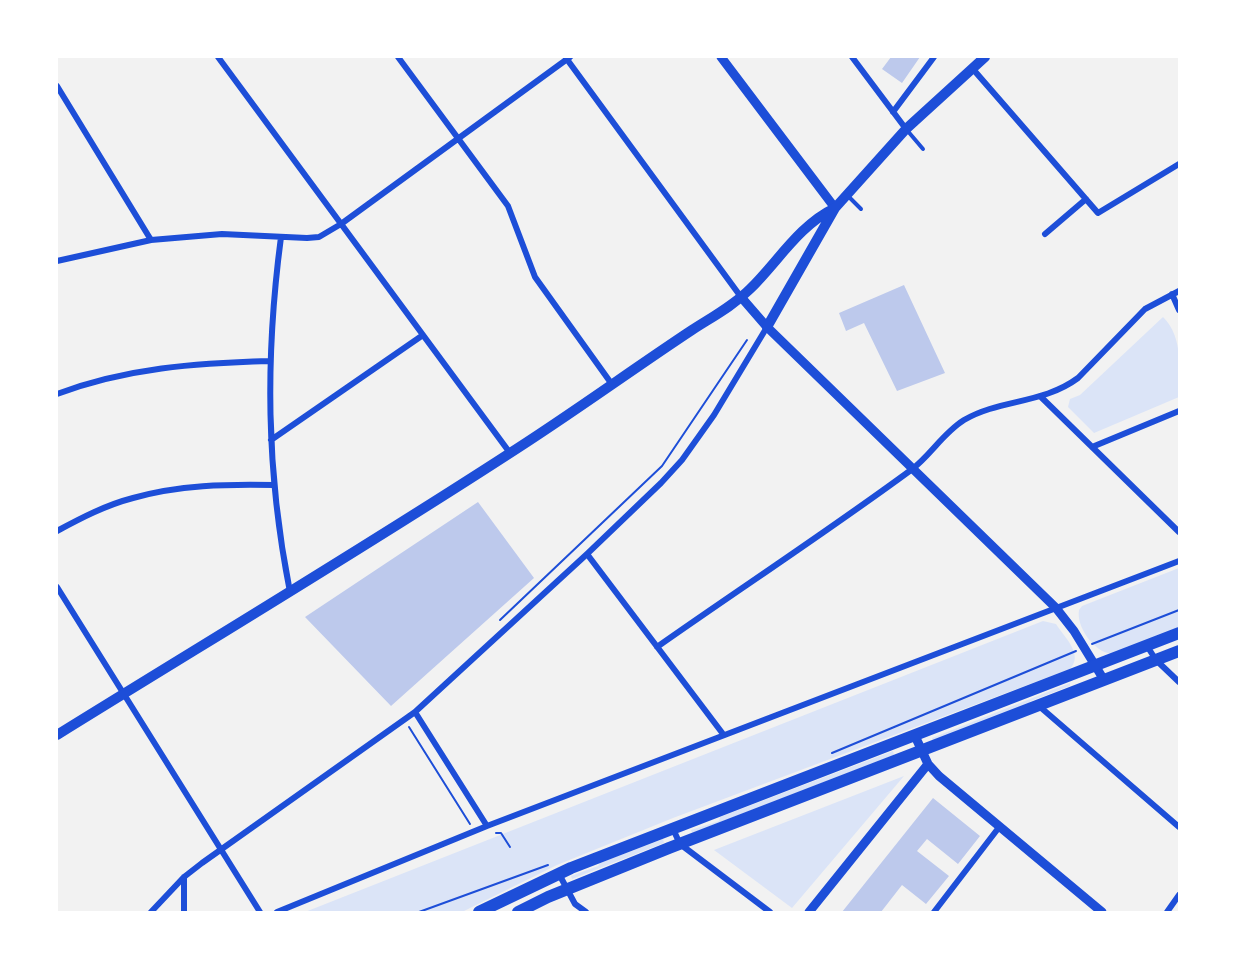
<!DOCTYPE html>
<html>
<head>
<meta charset="utf-8">
<style>
  body { margin:0 }
  #map { position:relative; width:1236px; height:969px; overflow:hidden; background:#f2f2f2; font-family:Raleway,sans-serif }
  canvas { display:block }
  .frame { position:absolute; inset:0; border:58px solid #fff; pointer-events:none }
</style>
</head>
<body>
<div id="map">
<canvas width="1236" height="969"></canvas>
<div class="frame"></div>
</div>
<script>
const ctx = document.querySelector('canvas').getContext('2d');
ctx.lineJoin = 'round';
function fillPath(path, color) { ctx.fillStyle = color; ctx.fill(path, 'evenodd'); }
function strokePath(path, color, width, dash) { ctx.strokeStyle = color; ctx.lineWidth = width; ctx.lineCap = dash ? 'butt' : 'round'; ctx.setLineDash(dash || []); ctx.stroke(path); }
const green = new Path2D(`
  M1163,317C1184,337 1179,372 1179,397L1094,433L1068,407L1070,399L1080,395Z
  M1179,568V629L1112,654C1094,652 1076,627 1079,610L1082,606Z
  M1043,621L1056,624C1064,637 1084,654 1070,669L673,818L557,865L462,912H305Z
  M1070,683V686L1031,701L1029,703L933,741L932,738Z
  M893,751L894,755L692,833L691,830L719,821L720,817Z
  M904,776L792,908L714,850Z
  M663,839L664,843L572,879L571,876L598,866L600,863Z`);
const building = new Path2D(`
  M891,57H920L902,83L882,69Z
  M904,285L945,373L897,391L864,323L846,331L839,313Z
  M478,502L534,578L391,706L305,617Z
  M933,798L980,836L958,864L927,839L917,851L949,876L926,904L902,885L881,912H842Z`);
const path = new Path2D(`
  M500,620L662,466L747,340
  M1092,644L1179,610
  M409,727L470,824
  M832,753L1076,651
  M496,833H501L510,847
  M419,912L548,865`);
const service = new Path2D(`
  M906,129L923,149
  M849,197L861,209`);
const minor = new Path2D(`
  M218,57L510,453
  M398,57L508,206L535,277L611,383
  M852,57L906,129
  M566,58L741,297
  M972,68L1098,213L1179,164
  M57,86L151,240
  M893,112L934,57
  M1045,234L1086,199
  M281,237C265,358 266,471 290,592
  M57,261L151,240L222,234L307,238L319,237L341,224L570,57
  M1172,294L1179,310
  M57,394C126,368 196,363 269,361
  M1041,397L1179,532
  M271,440L423,335
  M1092,447L1179,411
  M57,531C81,518 106,505 133,498C179,485 226,484 274,485
  M587,554L723,734
  M57,587L260,912
  M1147,646L1156,660L1179,682
  M657,647C741,588 828,531 911,470C930,456 943,433 964,420C1000,399 1043,404 1078,378L1145,309L1179,291
  M1039,706L1179,827
  M415,712L487,826
  M673,829L680,844L770,912
  M559,874L575,904L586,912
  M184,877V912
  M151,912L184,877L202,863L415,712L587,554L661,483L682,460L714,415L767,327
  M277,912L487,826L1179,561
  M934,912L1000,826
  M1167,912L1179,895`);
const tertiary = new Path2D(`
  M721,57L835,208
  M741,297L767,327L1056,608L1074,631L1104,680
  M915,736L928,764L939,776L1102,912
  M809,912L928,764`);
const secondary = new Path2D(`
  M767,327L835,208L906,129L985,57
  M57,735C207,642 359,551 507,455C570,415 630,371 692,330C712,317 733,306 750,289C777,263 799,225 835,208`);
const primary = new Path2D(`
  M479,912L571,868L1179,633
  M518,912L548,897L669,848L1179,651`);
fillPath(green, '#dbe4f7');
fillPath(building, '#bdc9ec');
strokePath(path, '#1d4ed8', 2);
strokePath(service, '#1d4ed8', 4);
strokePath(minor, '#1d4ed8', 6);
strokePath(tertiary, '#1d4ed8', 9);
strokePath(secondary, '#1d4ed8', 10);
strokePath(primary, '#1d4ed8', 12);
</script>
</body>
</html>
